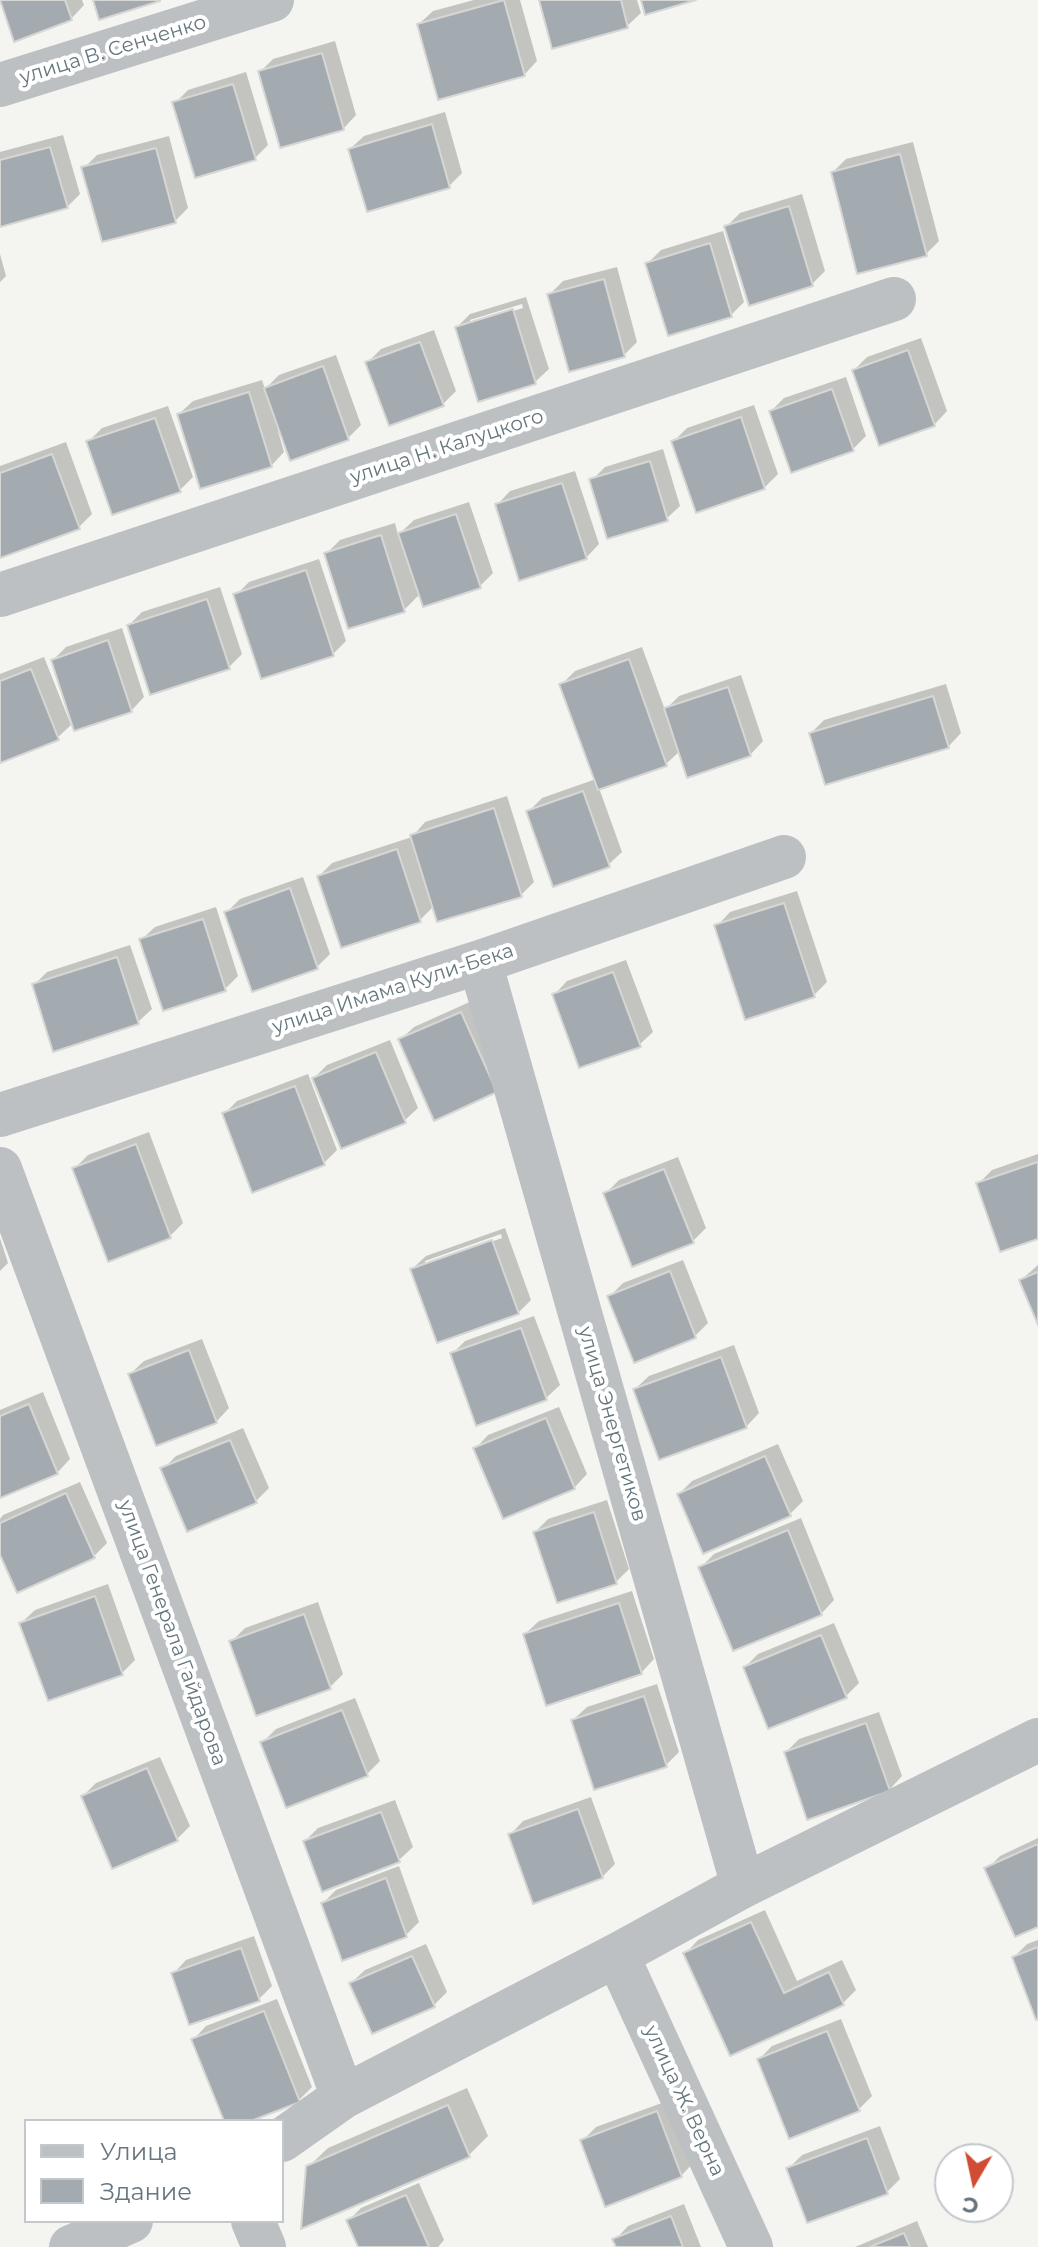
<!DOCTYPE html>
<html>
<head>
<meta charset="utf-8">
<style>
  body { margin:0 }
  #map { position:relative; width:1038px; height:2247px; overflow:hidden; background:#f4f4f1; font-family:Montserrat,sans-serif }
  canvas { display:block }
  .legend { position:absolute; left:24px; top:2119px; width:260px; height:104px; box-sizing:border-box; background:#fff; border:2px solid #c2c8cc; margin:0; padding:10px 14px; list-style:none; font-size:24px; color:#66767f }
  .legend li { display:flex; align-items:center; gap:16px; height:40px }
  .legend b { width:40px; border:2px solid #c2c8cc }
  .north { position:absolute; left:934px; top:2143px; width:80px; height:80px; box-sizing:border-box; background:#fff; border:2px solid #c2c8cc; border-radius:50%; rotate:189deg; font-size:22px; font-weight:700; line-height:32px; text-align:center; color:#66767f }
  .north::after { content:''; display:block; margin:auto; width:28px; height:36px; background:#d14c34; clip-path:polygon(50% 0,100% 100%,50% 72%,0 100%) }
</style>
</head>
<body>
<div id="map">
<canvas width="1038" height="2247"></canvas>
<ul class="legend">
<li><b style="height:10px;background:#bcc0c3"></b>Улица</li>
<li><b style="height:22px;background:#a4abb0"></b>Здание</li>
</ul>
<div class="north">С</div>
</div>
<script>
const ctx = document.querySelector('canvas').getContext('2d');
ctx.lineJoin = 'round';
function fillPath(path, color) { ctx.fillStyle = color; ctx.fill(path, 'evenodd'); }
function strokePath(path, color, width, dash) { ctx.strokeStyle = color; ctx.lineWidth = width; ctx.lineCap = dash ? 'butt' : 'round'; ctx.setLineDash(dash || []); ctx.stroke(path); }
function write(font, color, halo, rows, align = 'center') {
  ctx.font = font + ' Montserrat,sans-serif'; ctx.lineWidth = 8; ctx.setLineDash([]); ctx.textBaseline = 'middle'; ctx.strokeStyle = halo; ctx.fillStyle = color; for (const [text, x, y, turn = 0] of rows) {
    ctx.save(); ctx.translate(x, y); ctx.rotate((+turn || 0) * Math.PI / 180); ctx.textAlign = isNaN(turn) ? turn : align; if (halo) ctx.strokeText(text, 0, 0); ctx.fillText(text, 0, 0); ctx.restore();
  }
}
const shadow = new Path2D(`
  M0,0H82L84,5L71,19Z
  M474,0H520L537,61L524,75L419,24L433,11Z
  M541,0H637L641,13L627,26Z
  M335,41L356,115L343,129L260,72L273,59Z
  M246,72L268,145L255,158L175,103L188,90Z
  M445,112L462,173L449,186L350,149L364,136Z
  M63,135L80,194L67,207L0,225V152Z
  M169,136L188,208L175,221L84,168L97,155Z
  M913,142L939,241L926,254L833,172L846,159Z
  M802,194L825,271L812,284L727,226L740,213Z
  M723,231L744,302L731,315L648,263L661,250Z
  M0,254L6,276L0,282Z
  M617,267L637,342L624,355L550,294L563,281Z
  M526,297L549,369L535,382L457,327L470,314ZM522,304L523,308L470,324V320Z
  M434,330L456,391L443,404L368,362L381,349Z
  M921,338L947,411L934,425L854,370L867,357Z
  M336,355L361,425L348,438L278,431L284,452L271,466L179,414L193,401L262,380L265,389L279,375Z
  M846,377L866,436L853,449L792,470L771,411L784,398Z
  M754,405L778,474L764,488L674,441L687,428Z
  M168,406L193,477L180,490L89,441L102,428Z
  M66,442L92,514L79,527L0,555V466Z
  M663,449L680,506L666,519L592,480L605,467Z
  M575,471L599,544L586,558L497,505L510,491Z
  M469,502L493,573L480,586L420,594L404,610L327,553L340,540L395,523L398,535L414,520Z
  M319,559L346,641L333,654L236,595L249,582Z
  M220,587L242,654L229,667L129,625L142,612Z
  M122,628L144,697L131,711L53,660L66,647Z
  M642,647L665,710L679,696L741,675L763,741L750,755L680,751L666,764L599,788L622,852L608,865L528,812L542,798L596,779L562,684L575,671Z
  M44,657L71,725L57,738L0,760V674Z
  M946,684L961,733L948,747L811,733L824,720Z
  M507,796L534,882L521,895L434,906L420,920L319,876L332,863L412,837L425,822Z
  M303,877L330,954L317,967L226,913L240,899Z
  M797,891L827,982L814,995L717,926L730,912Z
  M216,907L238,976L225,989L141,940L155,927Z
  M130,945L152,1009L138,1022L34,985L47,972Z
  M626,960L653,1032L639,1045L554,995L567,981Z
  M474,1000L496,1091L400,1040L414,1027Z
  M390,1040L418,1108L404,1121L314,1078L327,1065Z
  M308,1074L337,1150L324,1163L224,1114L237,1101Z
  M149,1132L183,1223L170,1236L74,1169L88,1155Z
  M1038,1154V1236L978,1184L992,1170Z
  M678,1157L706,1228L693,1241L605,1194L619,1180Z
  M505,1228L531,1300L518,1313L412,1269L426,1256ZM501,1234L502,1238L425,1265V1261Z
  M0,1238L8,1263L0,1271Z
  M683,1260L708,1323L695,1336L610,1296L623,1283Z
  M1038,1265V1320L1021,1280Z
  M534,1316L560,1385L546,1398L452,1354L465,1341Z
  M202,1339L229,1408L216,1422L130,1374L144,1361Z
  M734,1345L759,1413L746,1427L635,1389L649,1376Z
  M43,1392L70,1459L57,1473L0,1496V1410Z
  M559,1407L587,1474L574,1488L475,1449L488,1435Z
  M243,1428L269,1488L256,1501L163,1469L176,1456Z
  M778,1444L803,1501L790,1514L679,1494L692,1481Z
  M80,1482L107,1543L94,1556L0,1550V1519L3,1515Z
  M607,1500L629,1569L616,1582L535,1532L548,1519Z
  M801,1518L834,1600L821,1614L701,1567L714,1554Z
  M108,1584L135,1660L122,1673L21,1623L35,1610Z
  M632,1591L654,1659L641,1673L525,1634L539,1621Z
  M318,1602L343,1674L330,1687L231,1642L245,1628Z
  M834,1623L859,1683L846,1696L745,1667L758,1654Z
  M657,1684L679,1752L666,1765L573,1720L587,1707Z
  M355,1698L380,1761L367,1774L263,1742L276,1729Z
  M879,1712L902,1776L889,1790L786,1752L799,1739Z
  M160,1757L190,1826L177,1839L83,1796L96,1783Z
  M591,1797L615,1864L602,1877L510,1835L523,1821Z
  M395,1800L413,1847L399,1860L305,1841L318,1828Z
  M1038,1838V1925L987,1869L1000,1856Z
  M399,1866L419,1922L406,1935L323,1903L336,1890Z
  M765,1910L797,1981L842,1960L856,1990L843,2003L731,2053L685,1954L698,1940Z
  M254,1936L272,1986L259,1999L173,1974L186,1960Z
  M1038,1940V2017L1014,1957L1027,1944Z
  M426,1944L447,1992L434,2005L351,1983L365,1970Z
  M277,1999L312,2087L299,2100L246,2121H226L193,2040L206,2026Z
  M841,2019L872,2096L859,2109L759,2059L772,2046Z
  M467,2088L488,2136L469,2155L308,2167L328,2148Z
  M670,2100L694,2162L681,2176L583,2140L596,2127Z
  M880,2126L900,2179L887,2192L789,2168L802,2155Z
  M419,2183L444,2240L438,2247H360L348,2221L361,2208Z
  M684,2204L701,2247H618L615,2240L628,2226Z
  M917,2221L928,2247H855Z`);
const building = new Path2D(`
  M0,0H65L72,20L14,42Z
  M93,0H160V1L99,20Z
  M504,0L525,76L438,100L417,24Z
  M539,0H621L628,28L552,49Z
  M641,0H696L645,15Z
  M322,53L344,130L280,148L258,71Z
  M233,84L256,160L195,178L172,102Z
  M432,124L450,188L367,212L348,149Z
  M50,147L68,208L0,227V160Z
  M156,148L176,223L102,242L81,167Z
  M900,154L927,256L857,274L831,172Z
  M789,206L813,286L749,306L724,226Z
  M710,243L732,317L668,336L645,263Z
  M604,279L625,357L569,372L547,294Z
  M513,309L536,384L478,402L455,327Z
  M420,342L444,406L389,426L365,362Z
  M908,350L935,426L879,446L852,370Z
  M323,366L349,440L290,461L264,388Z
  M832,389L854,451L791,473L769,411Z
  M249,392L272,467L200,489L177,414Z
  M741,417L765,489L696,513L671,441Z
  M155,418L181,492L112,515L86,441Z
  M52,454L80,529L0,558V473Z
  M650,461L668,521L607,539L589,479Z
  M562,483L587,559L519,581L495,504Z
  M456,514L481,588L423,607L398,533Z
  M381,535L405,612L348,629L324,553Z
  M306,570L334,656L261,679L233,594Z
  M207,599L230,669L150,695L127,625Z
  M108,640L132,712L74,731L51,660Z
  M629,659L667,766L598,790L559,684Z
  M31,669L59,740L0,763V681Z
  M728,687L751,756L687,778L664,708Z
  M933,696L949,748L825,785L809,733Z
  M583,791L610,867L553,887L526,811Z
  M494,808L522,897L437,922L410,835Z
  M397,849L421,922L341,948L317,876Z
  M290,888L318,969L252,992L224,912Z
  M784,903L815,997L745,1020L714,925Z
  M203,919L226,991L163,1011L139,939Z
  M117,957L139,1024L53,1052L32,984Z
  M613,972L641,1047L579,1068L552,994Z
  M461,1012L497,1092L434,1121L398,1039Z
  M376,1052L406,1123L341,1149L312,1078Z
  M295,1086L325,1165L252,1193L222,1113Z
  M136,1144L171,1238L108,1262L72,1168Z
  M1038,1162V1239L1000,1252L976,1183Z
  M664,1169L694,1243L632,1267L603,1193Z
  M492,1240L519,1314L437,1343L410,1269Z
  M670,1271L696,1338L634,1363L607,1296Z
  M1038,1272V1325L1019,1280Z
  M521,1328L547,1400L476,1426L450,1353Z
  M189,1350L217,1423L156,1446L128,1374Z
  M721,1357L747,1428L659,1460L633,1389Z
  M29,1404L58,1474L0,1498V1416Z
  M546,1418L575,1489L503,1519L473,1448Z
  M230,1440L257,1503L187,1532L160,1468Z
  M765,1456L791,1516L703,1554L677,1494Z
  M66,1493L95,1558L17,1593L0,1555V1523Z
  M594,1512L617,1584L557,1603L533,1532Z
  M788,1530L822,1615L733,1651L698,1567Z
  M95,1596L123,1675L48,1701L19,1623Z
  M619,1603L642,1674L546,1706L523,1634Z
  M304,1614L331,1689L256,1716L229,1641Z
  M821,1635L847,1698L768,1729L743,1667Z
  M644,1696L667,1767L594,1790L571,1720Z
  M342,1710L368,1776L286,1808L260,1742Z
  M866,1723L890,1791L807,1820L784,1752Z
  M147,1768L178,1841L112,1869L81,1796Z
  M578,1809L603,1878L533,1904L508,1834Z
  M381,1812L400,1862L322,1892L303,1841Z
  M1038,1844V1927L1015,1937L984,1868Z
  M386,1878L407,1937L342,1961L321,1903Z
  M751,1922L784,1993L829,1972L844,2005L730,2056L683,1953Z
  M1038,1947V2019L1036,2020L1012,1957Z
  M241,1948L260,2001L189,2025L171,1973Z
  M412,1956L435,2007L372,2034L349,1983Z
  M264,2011L300,2102L251,2121H224L191,2039Z
  M827,2031L860,2111L789,2139L757,2059Z
  M448,2105L470,2157L301,2229L306,2166Z
  M657,2111L682,2177L605,2207L580,2140Z
  M867,2138L888,2194L807,2223L786,2168Z
  M406,2195L429,2247H358L346,2220Z
  M671,2216L683,2247H616L612,2239Z
  M904,2233L910,2247H870Z`);
const minor = new Path2D(`
  M0,85L272,0
  M0,595L894,299
  M480,962L743,1886
  M0,1115L480,962L784,857
  M0,1169L343,2097
  M617,1955L751,2247
  M282,2140L343,2097L617,1955L743,1886L1038,1740
  M253,2221L264,2247
  M71,2247L131,2221`);
const streetNames = [
  ["улица В. Сенченко",113,50,-17],
  ["улица Н. Калуцкого",447,447,-18],
  ["улица Имама Кули-Бека",393,989,-18],
  ["улица Энергетиков",612,1424,74],
  ["улица Генерала Гайдарова",172,1633,70],
  ["улица Ж. Верна",684,2101,65]
];
fillPath(shadow, '#0003');
fillPath(building, '#a4abb0');
strokePath(building, '#d6d6d4', 2);
strokePath(minor, '#bcc0c3', 44);
write('20px', '#66767f', '#fff', streetNames);
</script>
</body>
</html>
